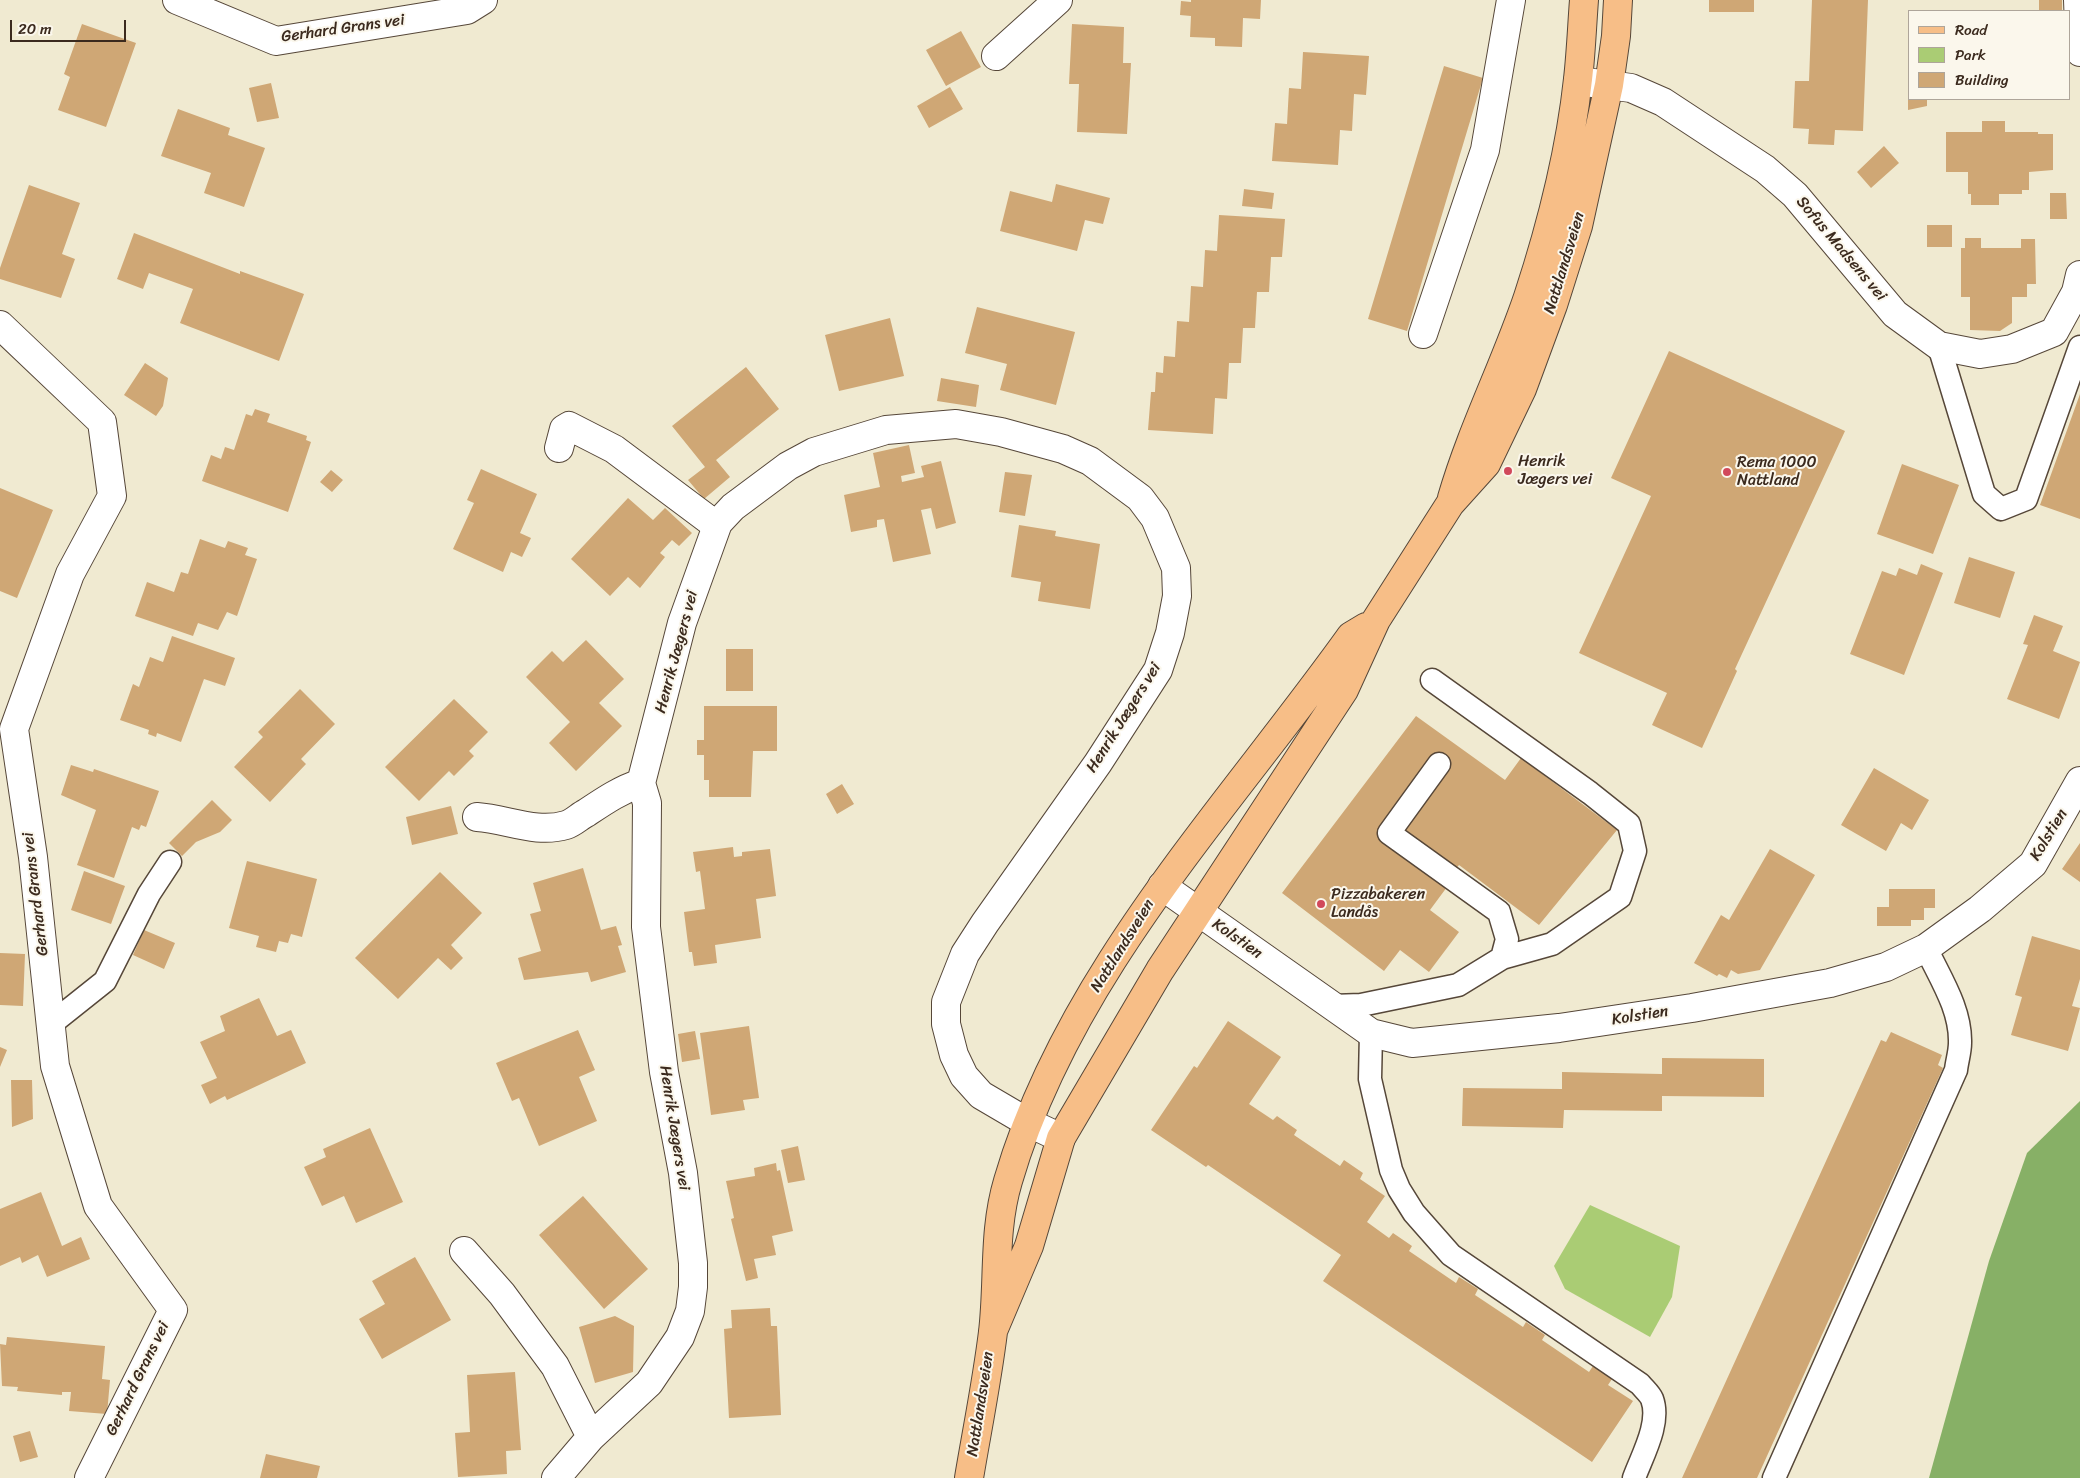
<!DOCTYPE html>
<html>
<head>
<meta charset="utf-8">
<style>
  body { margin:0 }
  #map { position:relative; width:2080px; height:1478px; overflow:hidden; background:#f0ead1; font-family:Sriracha,sans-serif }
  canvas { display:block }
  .legend { position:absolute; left:1908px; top:10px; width:162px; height:90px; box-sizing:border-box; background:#fbf7ec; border:1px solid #aea59a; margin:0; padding:6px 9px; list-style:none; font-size:15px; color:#3b2a1e }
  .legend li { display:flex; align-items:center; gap:10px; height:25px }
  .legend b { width:25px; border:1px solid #aea59a }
  .scale { position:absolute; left:10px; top:20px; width:116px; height:22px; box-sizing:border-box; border:2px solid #3b2a1e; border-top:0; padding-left:6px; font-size:15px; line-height:18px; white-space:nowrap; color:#3b2a1e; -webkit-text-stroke:4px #fbf7ec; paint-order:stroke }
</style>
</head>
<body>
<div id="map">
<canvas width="2080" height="1478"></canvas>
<ul class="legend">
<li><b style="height:6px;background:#f7be87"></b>Road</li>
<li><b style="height:14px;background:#aacc74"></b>Park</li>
<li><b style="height:14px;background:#cfa775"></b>Building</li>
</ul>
<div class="scale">20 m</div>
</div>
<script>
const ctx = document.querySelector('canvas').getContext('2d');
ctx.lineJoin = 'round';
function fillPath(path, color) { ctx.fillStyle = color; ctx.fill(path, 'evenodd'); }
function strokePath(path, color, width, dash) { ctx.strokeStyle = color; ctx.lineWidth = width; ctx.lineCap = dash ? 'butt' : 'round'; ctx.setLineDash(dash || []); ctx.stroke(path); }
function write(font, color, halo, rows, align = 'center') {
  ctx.font = font + ' Sriracha,sans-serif'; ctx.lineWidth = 4; ctx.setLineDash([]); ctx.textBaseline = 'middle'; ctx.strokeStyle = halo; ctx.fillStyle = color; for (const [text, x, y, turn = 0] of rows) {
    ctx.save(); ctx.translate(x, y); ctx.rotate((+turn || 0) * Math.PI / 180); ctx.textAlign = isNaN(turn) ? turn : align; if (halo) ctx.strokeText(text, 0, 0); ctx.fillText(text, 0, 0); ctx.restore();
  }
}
const green = new Path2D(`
  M1590,1205L1680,1246L1672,1297L1650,1337L1565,1289L1554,1266Z`);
const forest = new Path2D(`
  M2080,1101V1478H1929L1989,1261L2027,1153Z`);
const building = new Path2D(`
  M1191,0H1261L1260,19L1243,18L1242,47L1215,46V38L1190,37L1191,16L1180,15L1181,1L1191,2Z
  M1709,0H1754V12H1709Z
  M1812,0H1868L1863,131L1835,130L1834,145L1808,144L1809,129L1793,128L1795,81H1809Z
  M2039,0H2062V11H2039Z
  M82,24L136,43L106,127L58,110L70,77L64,74Z
  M1072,24L1124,27L1123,63H1131L1127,134L1077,132L1079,84H1069Z
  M961,31L981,67L946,86L926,50Z
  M1303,52L1369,56L1366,95L1354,94L1352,131L1340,130L1338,165L1272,161L1275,123L1287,124L1289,88L1301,89Z
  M1444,66L1483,78L1407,331L1368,319Z
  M271,83L279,118L257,122L249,88Z
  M950,87L963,109L929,128L917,106Z
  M1908,99H1927V106L1908,110Z
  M178,109L230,128L228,135L265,148L244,207L204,193L211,173L161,156Z
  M1982,121H2005V132H2038V134H2053V170L2029,172V190H2022V194H1999V205H1971V194H1968V172H1946V132H1982Z
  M1884,146L1899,163L1871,188L1857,172Z
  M1056,184L1110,198L1103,224L1085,220L1077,251L1000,231L1010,191L1052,202Z
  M29,185L80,203L62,254L75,259L61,298L0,279V268Z
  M1244,189L1274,193L1272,209L1242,206Z
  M2050,193H2066L2067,219H2050Z
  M1219,215L1285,219L1282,257H1271L1269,292H1257L1255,328H1243L1241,363H1229L1227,399L1215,398L1213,434L1148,430L1151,392H1155L1156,372L1163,373L1164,356L1175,357L1177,321L1189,322L1191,286L1203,287L1205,250L1217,251Z
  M1927,225H1952V247H1927Z
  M134,233L240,274V271L304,294L279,361L180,323L193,289L149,273L143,289L117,279Z
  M1965,238H1981V248H2021V239H2035L2036,284H2027V297H2012V323L2000,331L1970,330V297H1961V248H1965Z
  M977,307L1075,332L1056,405L1000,390L1007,364L965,353Z
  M890,318L904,376L839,391L825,335Z
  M1669,351L1845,431L1735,669L1737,671L1702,748L1652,725L1667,693L1579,653L1651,496L1611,478Z
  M145,363L168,378L163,406L156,416L124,395Z
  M746,367L779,409L716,460L730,477L704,499L688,480L705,467L672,426Z
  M941,378L979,385L976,407L937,401Z
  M2080,394V519L2040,505Z
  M255,409L270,414L267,422L307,436L306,440L311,442L288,512L202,481L211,455L221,459L225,447L234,450L246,414L252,416Z
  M909,445L915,473L901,476L902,482L924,477L921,466L941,461L956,523L936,529L931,508L921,510L931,554L893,562L884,519L877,520V527L851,532L844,495L880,487L873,453Z
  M1902,464L1959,485L1933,554L1877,534Z
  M481,469L537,494L520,533L531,538L522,557L511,552L503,572L453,549L474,503L467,500Z
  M331,470L343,480L332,492L320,482Z
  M1005,472L1032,475L1025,516L999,512Z
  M0,488L53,510L17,598L0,591Z
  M628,498L653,520L665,508L692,533L679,546L672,540L660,553L665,557L640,588L628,577L610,596L571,559Z
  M1019,525L1056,531L1055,536L1100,544L1090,609L1038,601L1041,582L1011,577Z
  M200,539L225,548L228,541L248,548L245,555L257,559L237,616L227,612L218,630L198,623L193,636L135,616L147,582L174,592L181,572L188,574Z
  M1969,557L2015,572L2000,618L1954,603Z
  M1921,564L1943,573L1904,675L1850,654L1882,571L1896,576L1899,568L1917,575Z
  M2034,615L2063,626L2053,651L2080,662L2059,719L2007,699L2028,645L2023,644Z
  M172,636L235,658L225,686L204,679L181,742L157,733L156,737L148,734L149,730L120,720L133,684L139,687L150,657L163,662Z
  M586,640L624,679L599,703L622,726L576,771L549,743L570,722L526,677L552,651L563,662Z
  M726,649H753V691H726Z
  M300,689L335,724L301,759L306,764L270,802L234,767L263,737L258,732Z
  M454,699L488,732L469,751L474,756L454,776L449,771L419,801L385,767Z
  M704,706H777V751H753L751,797H709V780H704V755H697V740H704Z
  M1416,716L1505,780L1521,758L1617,830L1539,925L1459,865L1444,884L1447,887L1430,910L1459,932L1429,972L1400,950L1384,971L1282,893Z
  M71,765L93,772L94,769L159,791L146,827L141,825L139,830L132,827L114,878L77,865L96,810L61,795Z
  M1874,768L1929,800L1912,830L1901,823L1886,851L1841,825Z
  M842,784L854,804L837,814L826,794Z
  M212,800L232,820L220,832L196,842L182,856L169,843Z
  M451,806L458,834L412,845L406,817Z
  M2080,843V882L2062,869Z
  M733,847L734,857L742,856V852L770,849L776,896L756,899L761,938L715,945L717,963L694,966L692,952H689L684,912L705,909L700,871L696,872L693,852Z
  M1770,849L1815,875L1760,970L1738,974L1731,970L1727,978L1719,974L1717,976L1694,963L1721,915L1729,920Z
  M247,861L317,879L302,937L291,934L288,943L279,941L276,952L256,947L259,936L229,928Z
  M583,868L601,930L616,926L622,945L618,946L626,972L591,982L588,972L524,980L518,958L541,951L530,914L541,911L533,883Z
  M84,871L125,886L111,924L71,910Z
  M440,872L482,913L451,945L463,958L451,970L438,958L398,999L355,958Z
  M1889,889H1935V908H1924V920H1911V926H1877V907H1889Z
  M144,930L175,943L164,969L133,955Z
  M2032,936L2080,950V979L2072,1006L2080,1008L2068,1051L2011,1035L2022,997L2015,995Z
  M0,953L25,954L23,1006L0,1005Z
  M259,998L277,1036L291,1030L306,1063L227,1100L225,1096L210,1104L201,1085L217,1078L200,1042L225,1031L220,1016Z
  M1228,1021L1281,1057L1249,1104L1273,1120L1277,1116L1297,1130L1294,1135L1340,1166L1344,1160L1363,1173L1360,1179L1385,1196L1367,1222L1389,1238L1393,1233L1412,1246L1409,1251L1456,1283L1459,1277L1478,1289L1475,1295L1523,1327L1526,1322L1545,1335L1542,1340L1589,1372L1593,1366L1612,1379L1608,1385L1633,1401L1592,1462L1323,1281L1341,1255L1208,1165L1206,1167L1151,1130L1194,1066L1197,1068Z
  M749,1026L759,1098L743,1100L745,1110L711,1115L700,1033Z
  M578,1030L595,1070L579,1077L597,1121L539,1146L519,1098L512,1101L496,1063Z
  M695,1031L700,1059L682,1062L678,1034Z
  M1891,1032L1942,1055L1938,1065L1943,1068L1757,1478H1682L1881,1040L1886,1042Z
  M0,1047L7,1050L0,1067Z
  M1662,1058L1764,1059V1097L1662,1096V1111L1564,1110L1563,1128L1462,1126L1463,1088L1562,1089V1072L1662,1074Z
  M11,1080H32L33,1119L12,1127Z
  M370,1128L403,1202L356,1223L344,1196L322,1206L304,1167L326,1157L323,1149Z
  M798,1146L805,1180L788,1183L781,1150Z
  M776,1163L777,1171L780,1170L793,1231L772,1236L776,1255L754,1259L758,1278L746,1281L731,1219L734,1218L726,1181L755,1176L754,1168Z
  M41,1192L62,1246L81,1237L90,1259L47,1277L38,1255L22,1263L20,1257L0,1266V1209Z
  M583,1196L648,1269L604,1309L539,1235Z
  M415,1257L451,1320L382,1359L359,1319L385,1304L372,1281Z
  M770,1308L771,1326H777L781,1415L729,1418L724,1329L732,1328L731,1310Z
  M615,1316L634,1326L633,1372L595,1383L579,1327Z
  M7,1337L105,1346L102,1379L110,1380L107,1414L69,1411L71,1392H62V1395L17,1391L18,1387L2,1386L0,1344L6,1345Z
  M515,1372L521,1450L506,1451L507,1474L458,1477L455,1433L470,1432L467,1375Z
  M30,1431L38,1457L20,1462L13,1436Z
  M266,1454L320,1466L317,1478H260Z`);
const service = new Path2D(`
  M1939,346L1984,494L2001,509L2026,499L2080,347
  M1432,680L1590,793L1629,824L1635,851L1620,897L1552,944L1502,958
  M1332,1006L1361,1005L1458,985L1502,958L1507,939L1499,912L1389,833L1439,764
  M51,1024L105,981L149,894L170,862
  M1371,1033L1370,1079L1391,1170L1399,1189L1414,1213L1451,1255L1640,1384C1644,1389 1650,1394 1652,1399C1661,1423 1642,1456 1634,1478
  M1774,1478L1956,1070C1957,1061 1960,1052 1960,1043C1961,1009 1940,978 1926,948`);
const minor = new Path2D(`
  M177,0L276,41L467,10L483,0
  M2078,0L2080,52
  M996,56L1058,0
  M1578,81L1631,88L1663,102L1765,169L1795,195L1895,314L1939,346L1980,354L2012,349L2054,332L2076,292L2080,275
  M0,325L102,422L112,496L70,574L14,729L33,857L55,1066L98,1206L173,1310L89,1478
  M1423,334L1485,150L1511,0
  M559,448L564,429L569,426L614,449L713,523H718
  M477,817C507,819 536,834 566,825C573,823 580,816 586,813C604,801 620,790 641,783
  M1162,886L1371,1033L1412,1043L1559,1028L1692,1008L1830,983L1886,967L1926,948L1980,909L2033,864L2080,781
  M464,1251L502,1294L555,1366L591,1437
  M556,1478L591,1437L649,1383L680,1337L690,1311L693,1287V1263L683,1173L664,1072L646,927L647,803L641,783L682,623L718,523L733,507L788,466L814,452L886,430L956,424L1001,432L1063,449L1090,461L1140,498L1155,518L1176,568L1177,596L1170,633L1158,670L1098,763L985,923L965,954L946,1002V1024L954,1055L964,1076L981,1095L1027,1122L1061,1138`);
const primary = new Path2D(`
  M1452,498C1472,429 1505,365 1528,297C1551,227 1570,153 1578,79C1581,53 1582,26 1584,0
  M993,1331L1029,1246L1061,1138L1160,970L1344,690L1376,620L1450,504L1486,464L1522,389L1553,305L1578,226L1609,85L1616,36L1618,0
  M969,1478C977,1430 987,1381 993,1332C999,1281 993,1231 1008,1181C1068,974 1228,808 1351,636L1366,627`);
const markers = [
  [1508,471,5,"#d1495b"],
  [1727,472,5,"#d1495b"],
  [1321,904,5,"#d1495b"]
];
const streetNames = [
  ["Gerhard Grans vei",343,29,-8],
  ["Sofus Madsens vei",1841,249,50],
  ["Nattlandsveien",1565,263,-73],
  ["Henrik Jægers vei",677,652,-75],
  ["Henrik Jægers vei",1124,718,-58],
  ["Kolstien",2049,835,-59],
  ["Gerhard Grans vei",36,894,-97],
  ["Kolstien",1237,939,35],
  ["Nattlandsveien",1123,946,-58],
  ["Kolstien",1640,1016,-9],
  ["Henrik Jægers vei",674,1128,81],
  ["Gerhard Grans vei",138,1379,-64],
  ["Nattlandsveien",981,1404,-81]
];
const poiNames = [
  ["Henrik",1518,462],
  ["Jægers vei",1518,480],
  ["Rema 1000",1737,463],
  ["Nattland",1737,481],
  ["Pizzabakeren",1331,895],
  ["Landås",1331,913]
];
fillPath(green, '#aacc74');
fillPath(forest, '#87b066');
fillPath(building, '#cfa775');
strokePath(service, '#564739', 25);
strokePath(minor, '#564739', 30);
strokePath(primary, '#564739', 30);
strokePath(service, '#fff', 22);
strokePath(minor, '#fff', 28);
strokePath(primary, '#f7be87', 28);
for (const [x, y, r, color] of markers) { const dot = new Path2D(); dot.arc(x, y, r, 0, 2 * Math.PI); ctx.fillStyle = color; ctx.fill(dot); strokePath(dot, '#fbf7ec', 2); }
write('16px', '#3b2a1e', '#fbf7ec', streetNames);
write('16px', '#3b2a1e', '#fbf7ec', poiNames, 'left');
</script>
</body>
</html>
